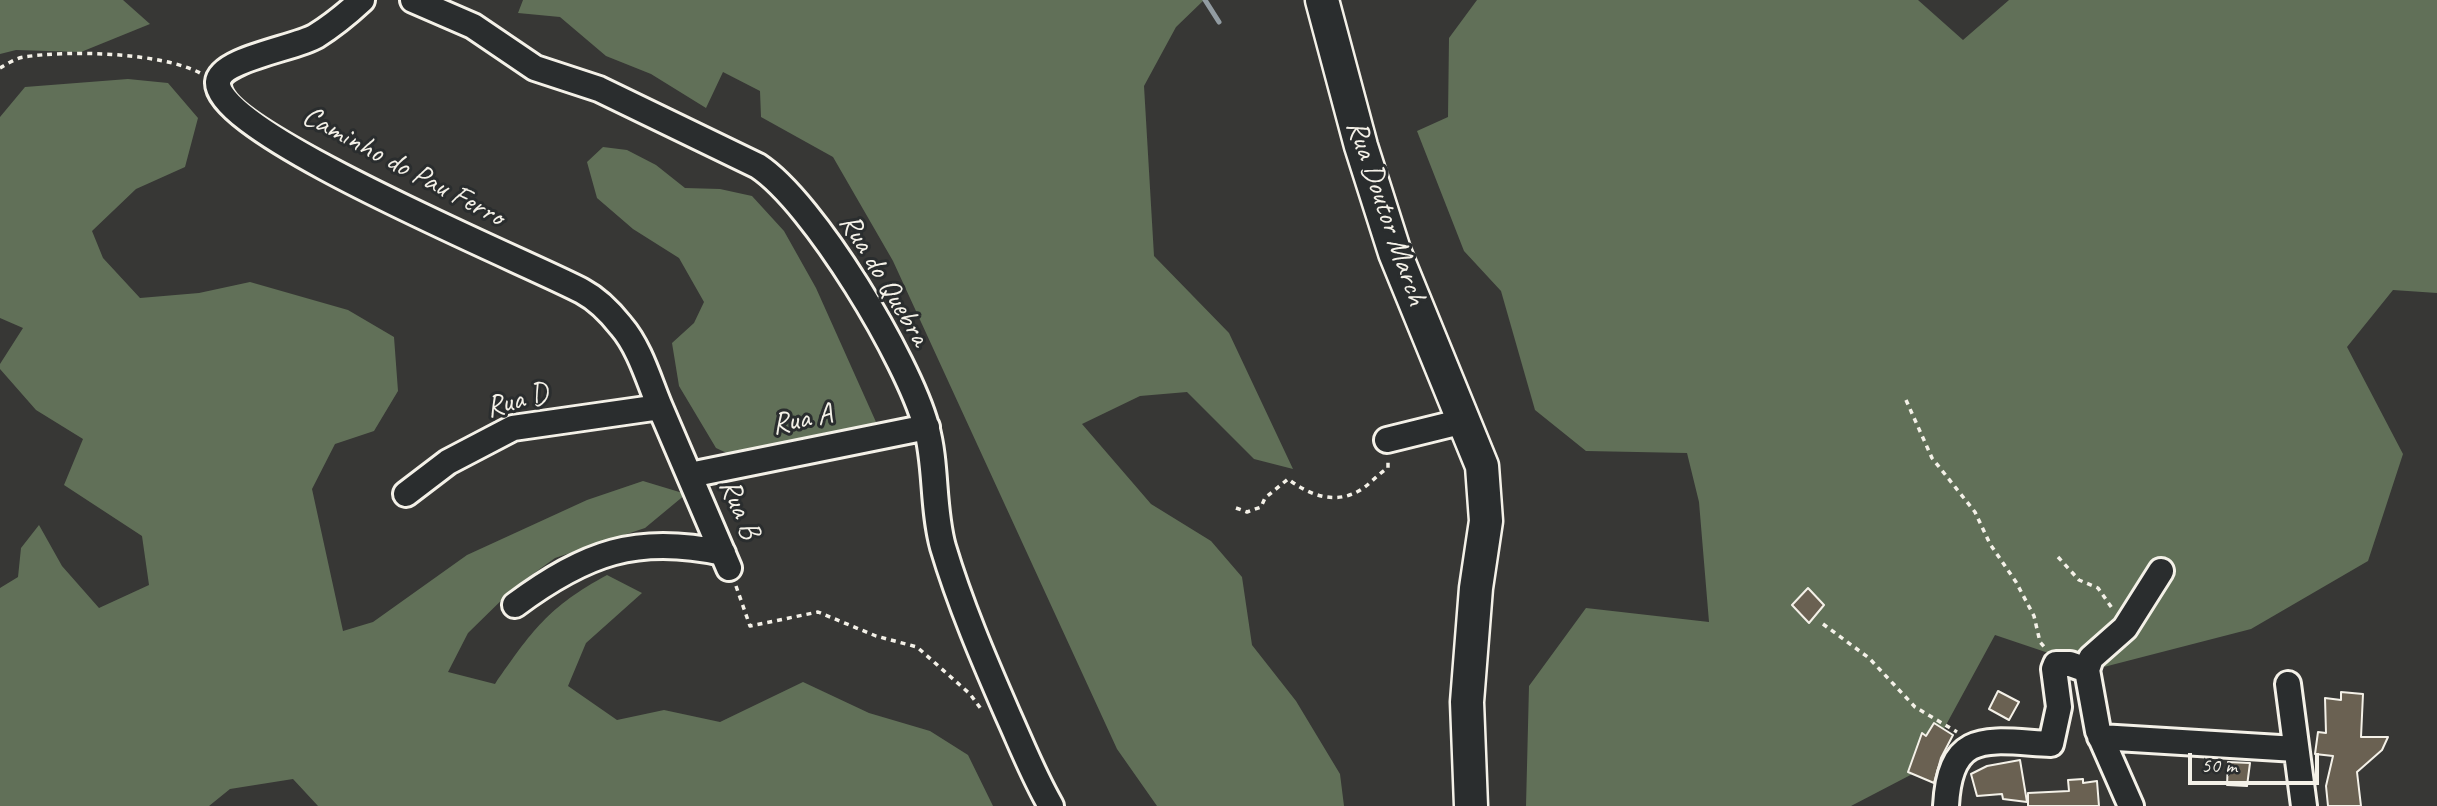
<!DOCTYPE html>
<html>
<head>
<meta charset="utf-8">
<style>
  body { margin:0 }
  #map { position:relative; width:2437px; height:806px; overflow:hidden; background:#373735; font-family:Caveat,sans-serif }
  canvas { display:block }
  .scale { position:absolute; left:2188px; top:753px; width:131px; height:32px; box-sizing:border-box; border:4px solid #f4f1e8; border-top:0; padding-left:9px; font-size:21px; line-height:24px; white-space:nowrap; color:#f4f1e8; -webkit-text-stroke:5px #2a2d2e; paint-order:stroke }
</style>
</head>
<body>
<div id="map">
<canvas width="2437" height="806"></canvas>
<div class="scale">50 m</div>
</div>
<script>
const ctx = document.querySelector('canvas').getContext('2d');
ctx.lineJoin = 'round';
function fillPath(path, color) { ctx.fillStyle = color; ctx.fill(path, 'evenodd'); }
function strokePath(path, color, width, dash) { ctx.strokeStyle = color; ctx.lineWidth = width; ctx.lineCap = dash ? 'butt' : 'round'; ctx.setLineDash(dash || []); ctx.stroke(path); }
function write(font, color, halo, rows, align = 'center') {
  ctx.font = font + ' Caveat,sans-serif'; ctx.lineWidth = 6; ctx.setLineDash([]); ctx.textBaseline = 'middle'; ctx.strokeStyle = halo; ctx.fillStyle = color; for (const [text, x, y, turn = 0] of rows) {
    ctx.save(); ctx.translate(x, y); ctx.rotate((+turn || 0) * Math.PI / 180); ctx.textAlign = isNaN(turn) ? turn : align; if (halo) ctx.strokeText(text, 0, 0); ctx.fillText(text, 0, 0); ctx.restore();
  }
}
const green = new Path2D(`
  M0,0H123L150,24L81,52L16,50L0,54Z
  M523,0H1204L1176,27L1144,86L1154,256L1229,333L1293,469L1254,459L1187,392L1140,396L1082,424L1151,504L1211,541L1242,577L1252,645L1296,701L1340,774L1344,806H1157L1117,749L893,261L833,157L761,117L760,91L723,72L706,108L651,74L606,56L560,17L518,13Z
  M1477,0H1918L1963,40L2009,0H2437V293L2393,290L2347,347L2403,454L2368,561L2251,629L2096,669L1995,635L1922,769L1851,806H1526L1529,686L1586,608L1709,622L1699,502L1687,453L1586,451L1535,410L1501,291L1464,251L1417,131L1448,117L1449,38Z
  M128,79L168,83L198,118L185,167L136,189L92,231L103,258L140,298L199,293L250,282L348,310L394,337L398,391L374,431L335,444L312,489L343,631L373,622L467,555L587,500L643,481L686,494L645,528L555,558L515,587L468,633L448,672L495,684C532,631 548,607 607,575L642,593L586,643L568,686L617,720L664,710L720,722L803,682L869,713L930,731L968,755L993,806H318L293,779L230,789L209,806H0V588L18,577L21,548L39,525L62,566L99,608L149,585L142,536L64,485L83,439L36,410L0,369V364L23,328L0,318V117L25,87Z
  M603,147L627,150L656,165L685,188L720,189L752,196L784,231L816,288L876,422L773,455H731L716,448L679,386L672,343L694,323L704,302L679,258L633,229L597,198L587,162Z`);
const stream = new Path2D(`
  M1205,0L1219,22`);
const building = new Path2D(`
  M1808,588L1824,605L1809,623L1792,605Z
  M1998,691L2019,702L2009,720L1989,709Z
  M2341,692L2363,694L2361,737H2388L2382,750L2357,772L2361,806H2328L2326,786L2333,756L2315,754L2318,732L2326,733L2325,698L2341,700Z
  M1934,723L1953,735L1941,758L1934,783L1908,772L1922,733L1926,736Z
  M2020,760L2027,802L2003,799L2002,794L1977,796L1971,774L1987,766Z
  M2228,762L2250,763L2247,786L2227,785Z
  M2083,779V783L2097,781L2099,806H2028V793L2069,791L2068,780Z`);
const path = new Path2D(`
  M0,68C7,64 16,58 24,57C69,50 162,52 202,74
  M1906,400L1932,458L1975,512L1990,544L2016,582L2034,616L2040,642L2046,649
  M1236,508L1247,512L1261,507L1265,498L1288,479C1309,495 1336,506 1362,489C1371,483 1378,474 1388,468V460
  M2058,557L2079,580L2098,588L2114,611
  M736,586L750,626L818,612L876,636L917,647L970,694L981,709
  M1823,624L1869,658L1915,707L1957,732`);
const minor = new Path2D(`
  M362,0C348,13 332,26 316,36C296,48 220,59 218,82C214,134 532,264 582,291C597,299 610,312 621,326C640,348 649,381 660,407C683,461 706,514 729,568
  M413,0L473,26L535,68L599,89L758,166C814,203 908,360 926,426C937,465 932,507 943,547C960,604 984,660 1008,715C1022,746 1034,777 1051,806
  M1387,440L1464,421
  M690,475L927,427
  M406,494L448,462L513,428L660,407
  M515,605C585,553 637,534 723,553
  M2288,684L2304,806
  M2100,737L2296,749
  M1946,806C1950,728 1989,741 2051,744L2059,707L2054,669L2056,664H2070L2087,670
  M2131,806L2098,731L2087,670L2091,658L2125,628L2161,571`);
const major = new Path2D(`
  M1322,0L1361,146L1395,253L1482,466L1486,521L1476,588L1467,702L1471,806`);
const streetNames = [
  ["Caminho do Pau Ferro",403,167,28],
  ["Rua Doutor March",1386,213,71],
  ["Rua do Quebra",884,280,59],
  ["Rua D",517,401,-15],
  ["Rua A",802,420,-11],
  ["Rua B",739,509,67]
];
fillPath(green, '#617058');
strokePath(stream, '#929ca2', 5);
fillPath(building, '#6a6152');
strokePath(building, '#f4f1e8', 2);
strokePath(minor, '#f4f1e8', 30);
strokePath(major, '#f4f1e8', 37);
strokePath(path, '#f4f1e8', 3.5, [5, 5]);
strokePath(minor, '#2a2d2e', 24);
strokePath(major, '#2a2d2e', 32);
write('30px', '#f4f1e8', '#2a2d2e', streetNames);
</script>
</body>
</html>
